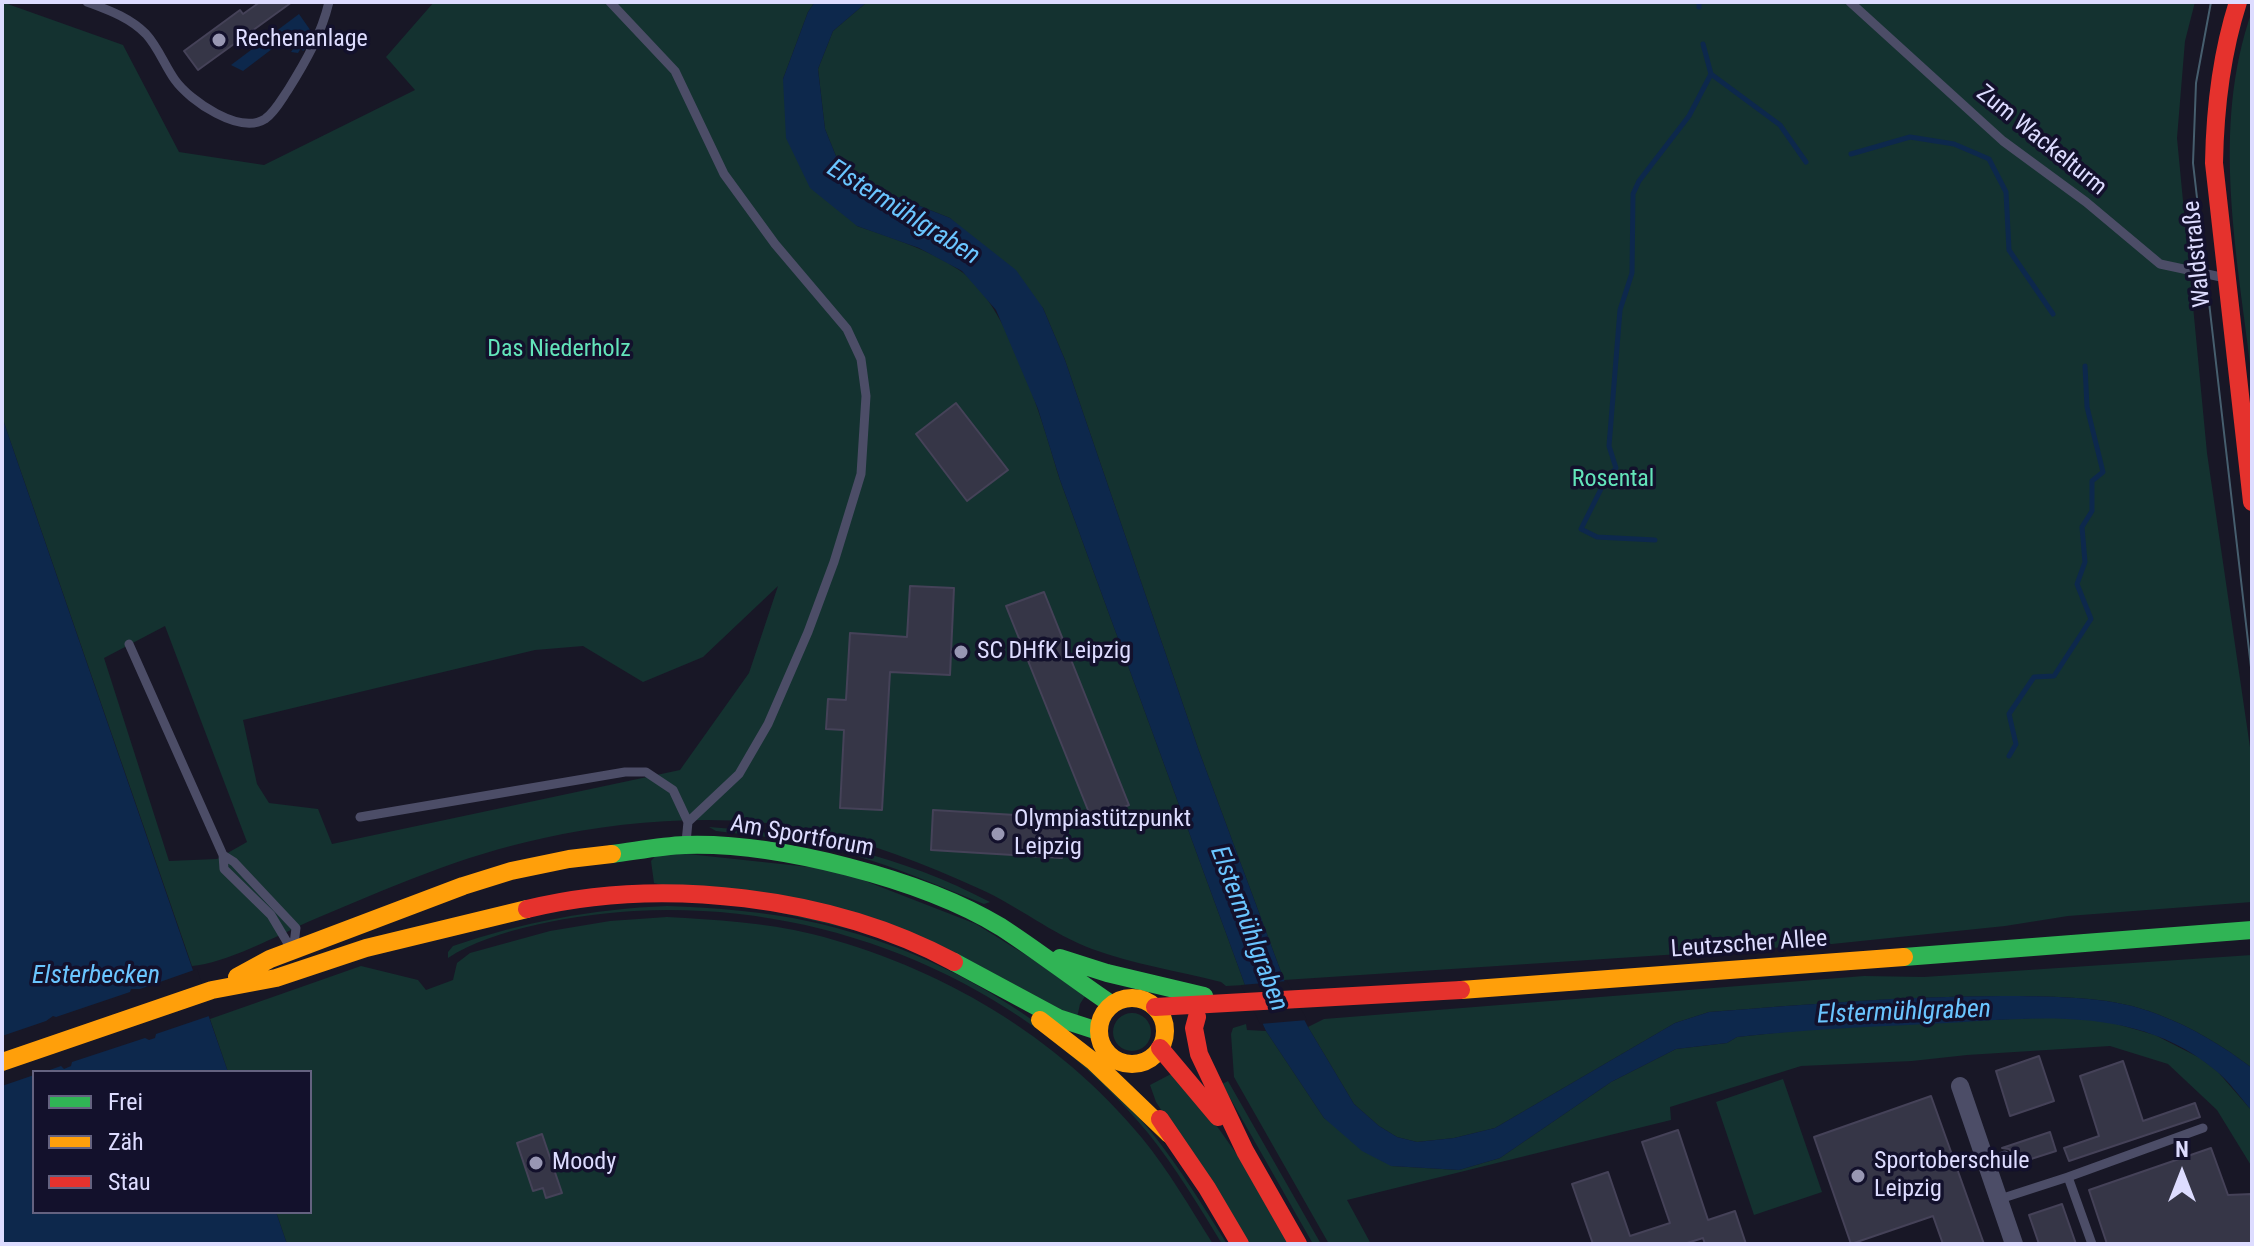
<!DOCTYPE html>
<html>
<head>
<meta charset="utf-8">
<style>
  body { margin:0 }
  #map { position:relative; width:2254px; height:1246px; overflow:hidden; background:#181726; font-family:"Roboto Condensed",sans-serif }
  canvas { display:block }
  .frame { position:absolute; inset:0; border:4px solid #dddcff; pointer-events:none }
  .legend { position:absolute; left:32px; top:1070px; width:280px; height:144px; box-sizing:border-box; background:#13112c; border:2px solid #646280; margin:0; padding:10px 14px; list-style:none; font-size:24px; color:#dddcff }
  .legend li { display:flex; align-items:center; gap:16px; height:40px }
  .legend b { width:40px; border:2px solid #646280 }
  .north { position:absolute; left:2142px; top:1134px; width:80px; height:80px; -webkit-text-stroke:6px #13112c; paint-order:stroke; rotate:0deg; font-size:22px; font-weight:700; line-height:32px; text-align:center; color:#dddcff }
  .north::after { content:''; display:block; margin:auto; width:28px; height:36px; background:#dddcff; clip-path:polygon(50% 0,100% 100%,50% 72%,0 100%) }
</style>
</head>
<body>
<div id="map">
<canvas width="2254" height="1246"></canvas>
<div class="frame"></div>
<ul class="legend">
<li><b style="height:10px;background:#30b455"></b>Frei</li>
<li><b style="height:10px;background:#ff9f0a"></b>Zäh</li>
<li><b style="height:10px;background:#e5322d"></b>Stau</li>
</ul>
<div class="north">N</div>
</div>
<script>
const ctx = document.querySelector('canvas').getContext('2d');
ctx.lineJoin = 'round';
function fillPath(path, color) { ctx.fillStyle = color; ctx.fill(path, 'evenodd'); }
function strokePath(path, color, width, dash) { ctx.strokeStyle = color; ctx.lineWidth = width; ctx.lineCap = dash ? 'butt' : 'round'; ctx.setLineDash(dash || []); ctx.stroke(path); }
function write(font, color, halo, rows, align = 'center') {
  ctx.font = font + ' "Roboto Condensed",sans-serif'; ctx.lineWidth = 7; ctx.setLineDash([]); ctx.textBaseline = 'middle'; ctx.strokeStyle = halo; ctx.fillStyle = color; for (const [text, x, y, turn = 0] of rows) {
    ctx.save(); ctx.translate(x, y); ctx.rotate((+turn || 0) * Math.PI / 180); ctx.textAlign = isNaN(turn) ? turn : align; if (halo) ctx.strokeText(text, 0, 0); ctx.fillText(text, 0, 0); ctx.restore();
  }
}
const green = new Path2D(`
  M2,2L123,45L179,152L264,165L415,90L386,57L434,2H815L808,12L783,79L857,226C892,238 928,249 959,270C1009,303 1043,423 1060,480L1245,985L1226,986L1221,982C1178,971 1133,964 1092,949C1052,934 1018,906 980,889C925,864 867,841 808,829C727,813 624,820 544,838C462,855 386,889 310,921C279,935 224,964 192,966L2,417ZM778,586L749,673L680,770L332,844L318,809L269,803L257,784L243,720L535,650L583,646L643,682L703,657ZM165,626L247,842L217,859L169,861L104,658Z
  M867,2H2195L2185,41L2177,138L2207,453L2252,761V902L2068,916L2005,926L1832,944L1284,980L1199,751L1065,360L1043,308L950,218L882,191L840,166L825,129L818,69L833,31Z
  M2252,11V379C2238,258 2210,129 2252,11Z
  M709,827C808,834 902,856 990,902L984,904C939,886 896,867 850,854C806,841 761,836 716,831Z
  M660,851L837,870L976,924L1087,993L1080,1004L1077,1018L960,955L654,883L651,861Z
  M667,906C716,908 764,911 812,922C943,951 1069,1027 1152,1133C1180,1168 1203,1206 1227,1244H1222C1199,1206 1176,1168 1148,1133C1024,982 828,900 634,911C580,914 493,928 448,958V952L453,946C523,922 593,909 667,906Z
  M667,917C716,920 764,922 812,934C939,966 1058,1036 1142,1138C1169,1171 1190,1208 1213,1244H287L276,1212H310V1072H228L210,1019L361,966L418,980L426,990L453,980L457,963L470,953L550,931L610,921Z
  M2252,955V1068C2223,1046 2192,1027 2157,1014C2114,997 2065,997 2019,996C1915,995 1812,1004 1709,1012L1675,1023L1495,1128L1454,1138L1417,1142L1397,1137L1379,1126L1354,1104L1308,1027L1324,1019L1864,976L1924,977Z
  M1113 1032a19 19 0 1 1 38 0a19 19 0 1 1-38 0Z
  M2052,1017L2103,1020L2155,1035L2200,1058L2218,1072L2252,1111V1167L2217,1110L2168,1064L2110,1046L1967,1055L1912,1061L1801,1066L1670,1107L1671,1120L1347,1200L1371,1244H1329L1234,1077L1231,1034L1233,1028L1246,1024L1247,1030L1266,1031L1324,1118L1392,1166L1459,1170L1500,1158L1611,1082L1676,1049L1727,1043L1737,1037L1821,1028Z
  M1173,1073L1219,1129L1245,1166L1291,1244H1249L1156,1102L1150,1085Z
  M1783,1079L1822,1192L1754,1215L1716,1102Z
  M1228,1081L1321,1244H1313L1222,1084Z`);
const water = new Path2D(`
  M815,2H867L833,31L818,69L825,129L840,166L882,191L950,218L1016,270L1043,308L1065,360L1199,751L1284,980L1308,1027L1354,1104L1379,1126L1397,1137L1417,1142L1454,1138L1495,1128L1675,1023L1709,1012C1812,1004 1915,995 2019,996C2065,997 2114,997 2157,1014C2192,1027 2223,1046 2252,1068V1111C2240,1097 2229,1081 2215,1070C2132,1001 2025,1020 1927,1024C1863,1027 1801,1030 1737,1037L1727,1043L1676,1049L1611,1082L1500,1158L1459,1170L1391,1166L1362,1151L1324,1118L1266,1031L1245,985L1060,480L1038,409L996,310L962,271L919,248L857,226L810,188L786,138L783,79L808,12Z
  M299,14L313,34L310,45L303,51L301,48L298,53L291,52L301,37L297,30L243,71L231,65Z
  M2,417L228,1072H34V1212H276L287,1244H2Z`);
const pier = new Path2D(`
  M197,969L212,1015L156,1034L155,1038L149,1040L145,1038L72,1062L71,1066L64,1069L61,1066L44,1072H34V1075L2,1086V1036L46,1021L53,1016L56,1017L130,992L131,989H140Z
  M1287,981L1307,1020L1260,1024L1241,985Z`);
const stream = new Path2D(`
  M1699,2V7
  M1703,44L1711,74L1780,125L1806,162
  M1851,154L1910,137L1954,144L1989,159L2006,192L2009,250L2053,314
  M1655,540L1597,537L1581,529L1605,481L1616,468L1609,446L1620,310L1632,273L1633,194L1639,181L1689,116L1711,74
  M2009,756L2016,744L2009,714L2034,677L2054,676L2091,619L2077,584L2085,562L2082,527L2092,511V481L2103,472L2087,407L2085,366`);
const building = new Path2D(`
  M260,2H292L198,70L184,51L240,10L243,14Z
  M956,403L1008,470L967,501L916,434Z
  M910,586L954,588L950,675L890,672L882,810L840,808L844,730L826,729L828,699L846,700L850,633L907,637Z
  M1044,592L1129,805L1092,820L1006,606Z
  M933,810L1065,818L1062,858L931,850Z
  M2039,1056L2054,1101L2010,1116L1996,1071Z
  M2123,1061L2143,1121L2195,1103L2200,1117L2069,1161L2064,1148L2099,1136L2080,1076Z
  M1931,1096L1984,1244H1943L1933,1216L1851,1244L1814,1137Z
  M1678,1130L1708,1220L1735,1211L1746,1244H1705L1703,1238L1684,1244H1593L1572,1184L1608,1172L1630,1236L1670,1223L1642,1142Z
  M2050,1132L2056,1151L2009,1166L2007,1162L2012,1153L2009,1149L2002,1148Z
  M542,1134L562,1193L546,1198L543,1188L533,1191L517,1143Z
  M2211,1148L2228,1195L2252,1194V1244H2107L2089,1190Z
  M2062,1204L2076,1244H2039L2029,1215Z`);
const lane = new Path2D(`
  M87,2C108,10 129,17 146,34C158,47 165,66 175,80C190,101 240,135 265,119C275,112 281,100 288,90C306,61 321,35 329,2
  M610,2L675,71L724,174L775,244L847,329L861,359L866,396L861,474L834,562L808,632L768,724L739,774L688,822
  M1850,2L2003,141L2086,202L2160,264L2221,277
  M129,644L223,855L224,869L271,915L290,947
  M360,817L625,772H646L673,790L688,822L686,842
  M223,855L234,862L296,928L294,944
  M1986,1162L2005,1155
  M2068,1177L2203,1128
  M2000,1199L2068,1177L2092,1244`);
const street = new Path2D(`
  M1960,1086L2014,1244`);
const fast = new Path2D(`
  M612,854C636,851 660,846 685,845C777,842 922,879 1001,927C1038,951 1074,979 1111,1004
  M1904,957L2252,930
  M1060,958L1107,973L1204,996
  M954,962L1058,1018L1098,1031`);
const slow = new Path2D(`
  M237,977L270,959L463,886L511,871L569,859L612,854
  M1461,990L1904,957
  M1099 1031a33 33 0 1 1 66 0a33 33 0 1 1-66 0Z
  M1040,1020L1094,1062L1169,1134
  M2,1062L212,990L276,978L366,948L527,909`);
const jam = new Path2D(`
  M2238,2C2221,55 2215,108 2214,163L2252,502
  M527,909C661,876 832,896 954,962
  M1155,1007L1461,990
  M1197,1017L1194,1028L1199,1054L1245,1151L1298,1244
  M1160,1048L1218,1117
  M1160,1119L1207,1188L1240,1244`);
const tram = new Path2D(`
  M2211,2L2196,83L2193,163L2252,676`);
const markers = [
  [219,40,8,"#9897b3"],
  [961,652,8,"#9897b3"],
  [998,834,8,"#9897b3"],
  [536,1163,8,"#9897b3"],
  [1858,1176,8,"#9897b3"]
];
const poiNames = [
  ["Rechenanlage",235,40],
  ["SC DHfK Leipzig",977,652],
  ["Olympiastützpunkt",1014,820],
  ["Leipzig",1014,848],
  ["Sportoberschule",1874,1162],
  ["Leipzig",1874,1190],
  ["Moody",552,1163]
];
const streetNames = [
  ["Zum Wackelturm",2041,141,39],
  ["Waldstraße",2198,254,-96],
  ["Am Sportforum",802,837,10],
  ["Leutzscher Allee",1749,945,-4]
];
const parkNames = [
  ["Das Niederholz",559,350],
  ["Rosental",1613,480]
];
const waterNames = [
  ["Elstermühlgraben",903,213,32],
  ["Elstermühlgraben",1248,929,69],
  ["Elsterbecken",96,976],
  ["Elstermühlgraben",1904,1013,-2]
];
fillPath(green, '#143230');
fillPath(water, '#0d284c');
fillPath(pier, '#181726');
strokePath(stream, '#0d284c', 5);
fillPath(building, '#363647');
strokePath(building, '#454258', 2);
strokePath(lane, '#4c4d67', 9);
strokePath(street, '#4c4d67', 18);
strokePath(fast, '#30b455', 18);
strokePath(slow, '#ff9f0a', 18);
strokePath(jam, '#e5322d', 18);
strokePath(tram, '#465e6e', 2);
for (const [x, y, r, color] of markers) { const dot = new Path2D(); dot.arc(x, y, r, 0, 2 * Math.PI); ctx.fillStyle = color; ctx.fill(dot); strokePath(dot, '#13112c', 3); }
write('24px', '#dddcff', '#13112c', poiNames, 'left');
write('24px', '#dddcff', '#13112c', streetNames);
write('24px', '#63e4ba', '#13112c', parkNames);
write('italic 26px', '#6ac5ff', '#13112c', waterNames);
</script>
</body>
</html>
